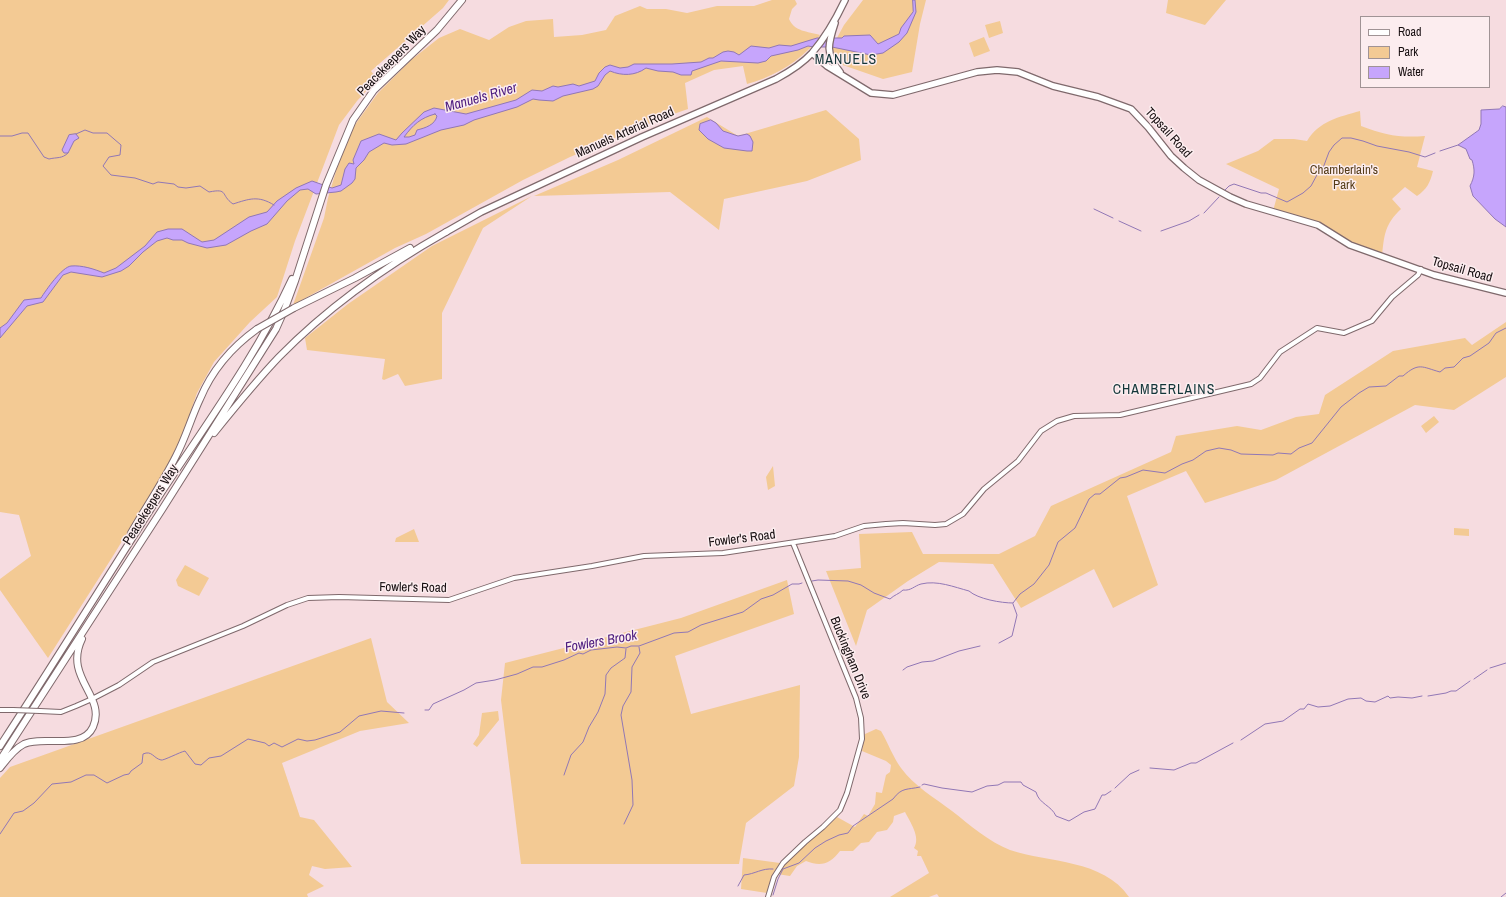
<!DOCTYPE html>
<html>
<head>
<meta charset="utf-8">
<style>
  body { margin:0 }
  #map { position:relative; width:1506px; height:897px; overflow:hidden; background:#f6dce0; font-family:"Archivo Narrow",sans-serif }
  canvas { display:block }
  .legend { position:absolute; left:1360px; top:16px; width:130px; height:72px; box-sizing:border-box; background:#fcedef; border:1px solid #a09395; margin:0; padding:5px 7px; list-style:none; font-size:12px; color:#150d0f }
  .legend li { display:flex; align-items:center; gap:8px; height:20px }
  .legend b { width:20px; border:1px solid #a09395 }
</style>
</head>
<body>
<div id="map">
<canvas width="1506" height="897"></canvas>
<ul class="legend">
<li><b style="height:5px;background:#fff"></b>Road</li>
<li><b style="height:11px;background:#f3ca94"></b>Park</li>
<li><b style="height:11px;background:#c6a5fc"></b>Water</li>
</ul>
</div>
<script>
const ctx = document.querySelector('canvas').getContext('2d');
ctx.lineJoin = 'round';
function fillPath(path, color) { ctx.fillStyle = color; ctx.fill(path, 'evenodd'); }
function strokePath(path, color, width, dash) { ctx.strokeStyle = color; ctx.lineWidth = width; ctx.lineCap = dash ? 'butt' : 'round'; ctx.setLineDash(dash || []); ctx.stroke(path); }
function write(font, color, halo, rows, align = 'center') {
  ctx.font = font + ' "Archivo Narrow",sans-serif'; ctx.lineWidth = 3; ctx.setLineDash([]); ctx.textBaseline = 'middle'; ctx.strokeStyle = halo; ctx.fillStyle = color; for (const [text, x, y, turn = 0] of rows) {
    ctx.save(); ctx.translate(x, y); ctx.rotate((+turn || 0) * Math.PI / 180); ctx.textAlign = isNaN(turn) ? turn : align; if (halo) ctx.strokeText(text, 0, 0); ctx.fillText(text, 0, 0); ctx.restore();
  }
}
const green = new Path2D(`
  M0,0H449L443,8L371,71L377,79L357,101L339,125L295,241L277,297L250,322L214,362L197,393L182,436L167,467L113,556L48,658L0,590V579L31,556L19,515L0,512Z
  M772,0H795L797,4L792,9L789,19C795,32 807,31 820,35C816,40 813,46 808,50C792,66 769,78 747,84L743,66L714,70L685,83L688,109L665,117L570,157L523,180L426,234L395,248L293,305L324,218L328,198L337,168L354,126L378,93L411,60L439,38L460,29L489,40L509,27L526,21L553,19L554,37L582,35L606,30L615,16L640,6L647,9H666L687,13L717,6H754Z
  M863,0H926L920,24L912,72L883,79L837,63L832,47L844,25Z
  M1168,0H1226L1205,25L1166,13Z
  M1000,21L1003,33L989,38L985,25Z
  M984,37L990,51L974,57L969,43Z
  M826,110L859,139L861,160L807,181L724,199L719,230L670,192L534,196L618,160L707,117L738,136Z
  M1360,111L1361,126C1385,135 1399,138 1425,136L1417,167L1433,171C1430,183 1427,189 1417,196L1405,187L1392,199L1401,209C1385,224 1384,235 1382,256L1350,245L1318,225L1273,211L1279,189L1226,164L1258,151L1274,139H1294L1307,141C1319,121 1339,117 1360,111Z
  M532,196L483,228L442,313V379L405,386L398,374L384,380L382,379L385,359L307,350L305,338L348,304L432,246Z
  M1506,322V377L1454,410L1415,405L1276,480L1205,503L1186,471L1127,496L1158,585L1113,608L1094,569L1021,608L993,564L939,562L908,581L867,610L856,646L826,571L861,568L859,534L912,532L923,554H999L1035,536L1051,506L1171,452L1176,436L1237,426L1261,430L1296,417L1319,414L1325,395L1393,351L1465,338L1472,345Z
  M1434,416L1439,422L1426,433L1421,426Z
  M773,466L775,486L768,490L766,477Z
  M1454,528L1469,529V536L1454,535Z
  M414,529L419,542H395L396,538Z
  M185,565L209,578L199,596L178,586L176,580Z
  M787,580L794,614L675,656L691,714L800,685L799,757L794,786L746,823L739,864H521L501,700L505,663L681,618Z
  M371,638L387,702L409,723L360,731L282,763L300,817L314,820L352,867L325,869L312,866L309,875L324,886L307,894L308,897H0V778L10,767Z
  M498,711L499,720L477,747L473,744L479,735L482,713Z
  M876,729L881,731C888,743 893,757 901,768C914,786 935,798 952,811C970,825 989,842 1010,850C1049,863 1103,859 1129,897H939L937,894L929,897H890L929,873L921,856H917L918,851L914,848C921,837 910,822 905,812L894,816L893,822L887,830L877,832L869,842L861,843L853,851H840C830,864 821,867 806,861L797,866L790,876L777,874C793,851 817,836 837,817L855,827L864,814L868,816L875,804L876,792L882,793L886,775L890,772L891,765L886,761L862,751L865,734Z
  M743,858L780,863L774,872L767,893L741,889Z`);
const water = new Path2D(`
  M913,0H915L916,12L907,33L899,42L883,53L871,55L832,47H814L808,46L798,50L771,56L766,61L758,63L721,61L692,71L691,75H681L673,72L658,71L646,68C635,76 622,76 610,71L605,75L598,86L593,89L563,96L553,101L539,100L533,99L517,107L474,120L464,125L441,130L406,144L392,145L384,143L369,152L364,160L356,168L355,179L352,183L341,191L336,192L316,194L308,189L300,190L287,201L267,224L251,231L226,245L207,248L188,243L182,240H173L167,238L157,241L143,252L129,266L121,271L102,277L71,272L63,275L43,302L27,306L0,338V328L7,323L24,300L41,298C46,290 62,267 71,266C82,265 94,269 104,273L116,268L145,246L157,232L168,229H182L202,242L214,240L249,217L267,212L277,201L296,188L312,181L332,188L341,185L345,169L349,163L354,164L353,160L361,141L379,134L396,140L402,133L424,112L434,108L466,114L516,100L532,90L542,91L553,86L558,87L573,84L579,86L595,81L599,73L605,67L610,65L620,68L628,67L634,64H672L701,62L709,58H713L723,52L728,51L734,52L739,55L751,46L769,48L779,45L791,46L817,38H842L844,36L870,35L878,44L899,34L901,28L913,12ZM435,114L437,116C435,125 425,128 417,130L415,135L409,137H404C413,125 420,118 435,114Z
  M1503,106L1506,107V227L1495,219L1473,196L1470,186C1475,176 1475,170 1472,160L1470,159L1466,149L1458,145L1479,130L1481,124V110L1499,109Z
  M711,120L716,123L723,131L738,136L747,134L750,136L753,142L752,151H747L724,148L708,139L699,130L700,124Z
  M76,134L79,138L74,141L68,153H64L62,150L69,135Z`);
const stream = new Path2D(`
  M76,134L85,130L93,133H107L121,145L120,155L109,157L103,166L111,175L135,178L153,184L158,182L174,184L178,187L186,188L200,186L209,192C229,188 220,195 233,204C249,199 258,195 274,205
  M0,136H12L22,133H28L44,157L49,159C57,157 62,159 68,153
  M1440,151L1458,145
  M1224,191L1229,186L1234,184L1261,193H1266L1287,202L1303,193L1311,186L1318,173L1323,168L1329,152L1334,145L1342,138H1351L1363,141L1377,146L1409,152L1425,157L1435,153
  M1094,209L1113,218
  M1204,213L1219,197
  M1119,221L1141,231
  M1161,231L1189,221L1199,215
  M812,581L818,580L848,581L861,585L874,593L890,599C894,595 899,594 903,590C911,591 914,586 921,584C937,580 954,587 969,591C978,599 1001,603 1013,603
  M1013,603L1020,594L1034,584L1049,565L1058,542L1075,528L1089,499L1095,494H1100L1120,478L1126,477L1143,470L1165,473L1182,464L1193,460L1206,451L1219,448L1231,450L1241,454L1273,455L1278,453L1291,454L1299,448L1312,443L1341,407L1359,393L1369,387L1386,386L1399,376H1403C1419,362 1422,367 1440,372L1445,368L1454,367L1463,358L1470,356L1489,343L1496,333L1506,328
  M999,643L1012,636L1017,615L1013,604
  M1490,668L1506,663
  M903,670L907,667L922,662L933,661L959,651L980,646
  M1474,679L1487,670
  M1428,696L1446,693L1451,691H1456L1470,681
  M425,710H429L433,704L464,690L476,683L495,680L517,674L533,667H542L564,660L579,653L583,654L591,650L617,647L626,648L631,646H639L674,633L688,632L701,625L743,612L761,599L773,595L792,584H799L802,583
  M1241,740L1265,724L1283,721L1300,709H1304L1308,704L1318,707L1330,706L1348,699L1361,698L1366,701L1375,702L1388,696L1390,698L1398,697L1412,698L1422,696
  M1150,768L1174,770L1191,763H1196L1233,743
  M564,775L571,755L583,742L589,727L598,712L605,694L606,675L611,668L625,658L626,649
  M922,785L924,784L942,788L972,792L987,786L998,785L1004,782H1021L1023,785L1036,792C1039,804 1051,805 1056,816L1069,821L1084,812L1095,809L1102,795H1105L1111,791
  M1115,788L1130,774L1139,770
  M624,824L633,805L632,780L621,715L623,706L631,692L632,667L640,653L639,647
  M0,834L14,813L23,811L34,803L52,784L71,782L86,775H94L107,783L124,775L129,774L131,771L142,763L143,754C152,750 153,758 161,760C163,761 180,752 185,751L195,764L201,765L209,758L221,756L248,739L265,743L269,746L274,743L282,747L298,739L307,741L315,740L340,732L359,716L381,711L404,713
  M738,886L744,875C755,874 762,868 773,869
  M773,895L778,879L783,869L799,863L815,848L826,841L839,835L848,833L853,826L893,799C902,787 907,790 920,787
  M1501,897L1506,893`);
const minor = new Path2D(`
  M0,710H13
  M40,711L61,712L76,706L92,699L119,685L153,662L243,626L287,605L308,598L339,597L449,600L514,578L592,566L644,556L723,553L835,536L864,526L886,524L903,523L935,525L946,524L963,514L984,489L1018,461L1041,431L1057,421L1074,416L1120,415L1251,384L1260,378L1280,352L1317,328L1344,333L1372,321L1392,297L1418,275L1421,269
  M768,897L774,877L783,863L805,842L823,827L840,810L847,793L862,739L861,718L856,698L793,543`);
const major = new Path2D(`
  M835,23C828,44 825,54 840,72
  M812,53L827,66L871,93L893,95L977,72L997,70L1018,72L1053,86L1098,97L1131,109L1148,127L1171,156L1184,168L1199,180L1230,197L1246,204L1318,225L1350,245L1434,275L1506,293
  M446,232L481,212L642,137L776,79C789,72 802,64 812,53C824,39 837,17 845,0`);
const highway = new Path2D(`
  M294,308L355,278L410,248
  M214,433C235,407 256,381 279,357C328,307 386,266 446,232
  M131,533C146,507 163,482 176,456C186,437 191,418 200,399C212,370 232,347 257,329
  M0,746C55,662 107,577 161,493C207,423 257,355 292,279
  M0,760L163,508L276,329L284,311L295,281L326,185L353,120L374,90L437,30L462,0
  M0,768C7,759 14,749 24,744C44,735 82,751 93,727C107,696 63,678 82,639`);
const minorBridge = new Path2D(`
  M13,710L40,711`);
const highwayBridge = new Path2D(`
  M257,329L294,308`);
const streetNames = [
  ["Peacekeepers Way",392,61,-46],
  ["Manuels Arterial Road",625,133,-24],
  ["Topsail Road",1168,133,48],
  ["Topsail Road",1462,270,16],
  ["Peacekeepers Way",151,505,-58],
  ["Fowler's Road",742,539,-7],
  ["Fowler's Road",413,588,1],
  ["Buckingham Drive",850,658,68]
];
const parkNames = [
  ["Chamberlain's",1344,171],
  ["Park",1344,186]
];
const neighbourhoodNames = [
  ["MANUELS",846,60],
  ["CHAMBERLAINS",1164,390]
];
const waterNames = [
  ["Manuels River",481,98,-16],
  ["Fowlers Brook",601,642,-10]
];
fillPath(green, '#f3ca94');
fillPath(water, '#c6a5fc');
strokePath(water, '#9177b5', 1);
strokePath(stream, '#9177b5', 1);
strokePath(minor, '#7f696c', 6);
strokePath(major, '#7f696c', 8);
strokePath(highway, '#7f696c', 8);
strokePath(minor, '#fff', 4);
strokePath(major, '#fff', 5.5);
strokePath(highway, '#fff', 6);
strokePath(minorBridge, '#7f696c', 6, []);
strokePath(highwayBridge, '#7f696c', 8, []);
strokePath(minorBridge, '#fff', 4);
strokePath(highwayBridge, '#fff', 6);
write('13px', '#150d0f', '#fcedef', streetNames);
write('13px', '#553c18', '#fcedef', parkNames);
ctx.letterSpacing = '1px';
write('14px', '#133639', '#fcedef', neighbourhoodNames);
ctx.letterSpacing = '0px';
write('italic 14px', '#4c1b7e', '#fcedef', waterNames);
</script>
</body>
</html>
